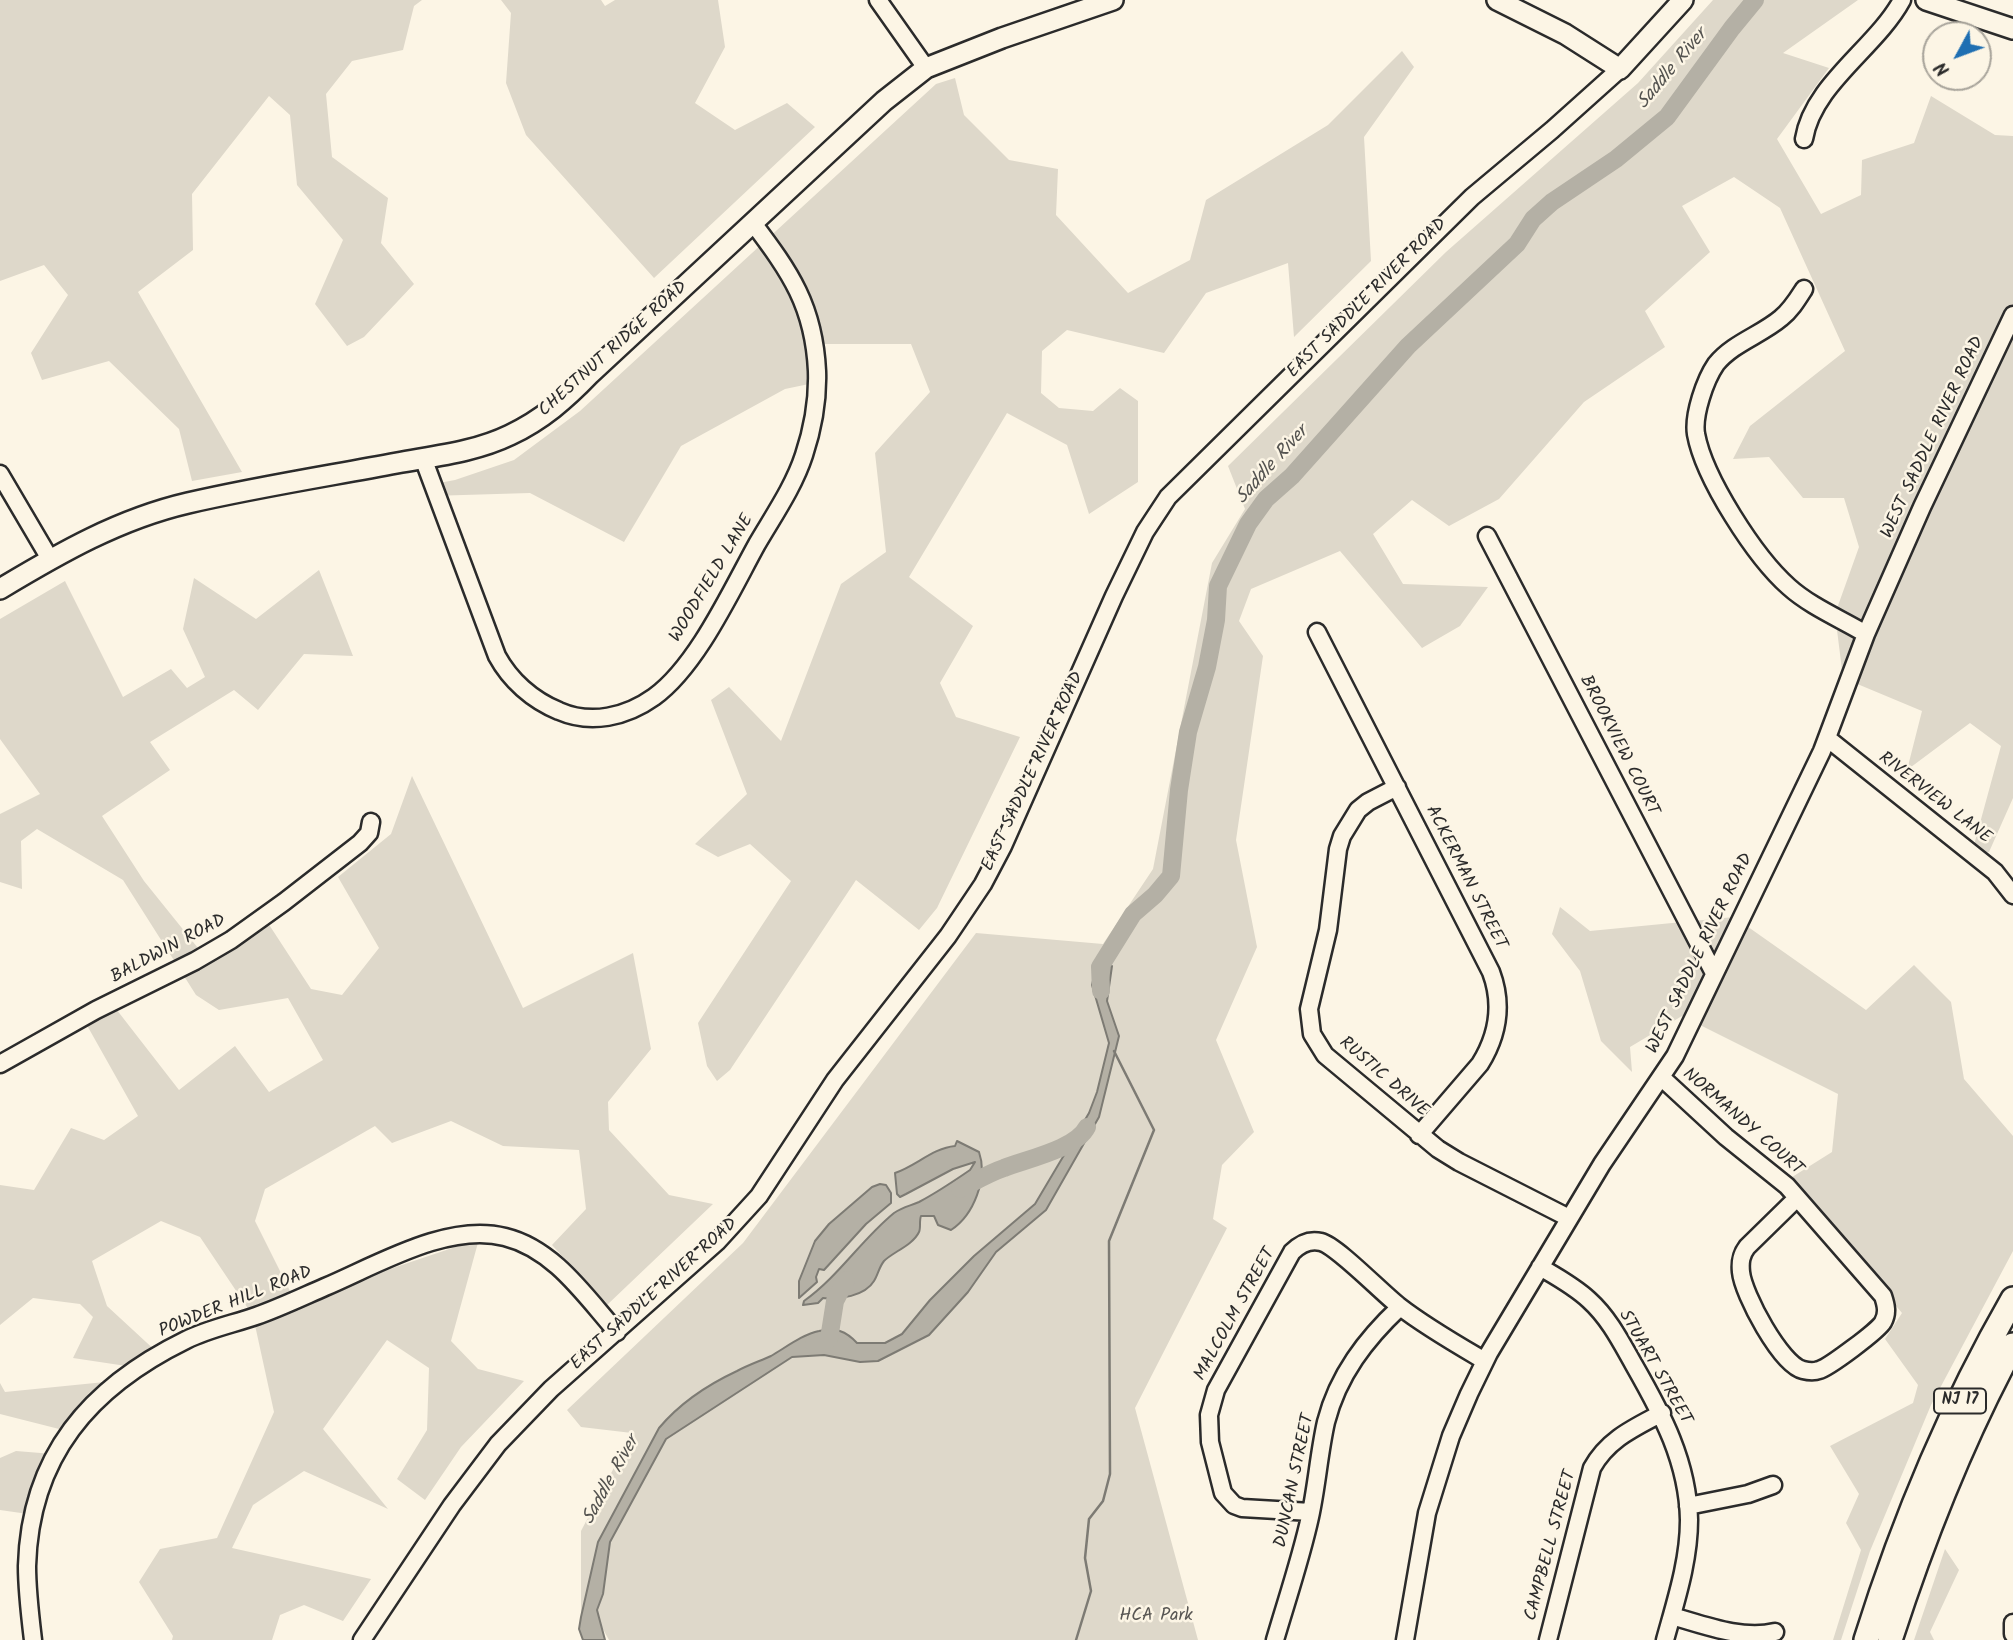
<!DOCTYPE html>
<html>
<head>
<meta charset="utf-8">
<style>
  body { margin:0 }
  #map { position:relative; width:2013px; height:1640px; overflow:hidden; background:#fcf5e5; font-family:Kalam,sans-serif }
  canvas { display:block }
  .north { position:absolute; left:1922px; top:21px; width:70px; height:70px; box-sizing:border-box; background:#fcf5e5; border:2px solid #a8a49b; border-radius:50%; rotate:229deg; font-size:19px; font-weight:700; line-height:28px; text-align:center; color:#2b2b2b }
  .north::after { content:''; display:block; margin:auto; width:24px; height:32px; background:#1f6fb2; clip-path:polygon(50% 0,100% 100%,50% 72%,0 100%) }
</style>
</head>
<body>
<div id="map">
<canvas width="2013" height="1640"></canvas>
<div class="north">N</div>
</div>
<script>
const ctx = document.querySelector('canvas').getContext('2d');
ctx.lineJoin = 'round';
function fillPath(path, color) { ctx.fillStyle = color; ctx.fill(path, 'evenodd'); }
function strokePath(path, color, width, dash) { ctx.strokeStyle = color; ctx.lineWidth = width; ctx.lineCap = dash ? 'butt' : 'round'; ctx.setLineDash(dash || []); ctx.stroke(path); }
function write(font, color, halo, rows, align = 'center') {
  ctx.font = font + ' Kalam,sans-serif'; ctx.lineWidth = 5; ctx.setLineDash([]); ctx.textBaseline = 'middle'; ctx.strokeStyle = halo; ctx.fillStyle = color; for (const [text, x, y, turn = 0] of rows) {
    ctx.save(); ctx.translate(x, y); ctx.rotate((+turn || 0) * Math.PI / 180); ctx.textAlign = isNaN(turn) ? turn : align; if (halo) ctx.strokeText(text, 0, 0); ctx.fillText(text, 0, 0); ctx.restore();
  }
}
const green = new Path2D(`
  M0,0H422L414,6L403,50L352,61L326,94L332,157L388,198L381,243L414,284L364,337L347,346L315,304L343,240L297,185L290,115L269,96L192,194L193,250L138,292L242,472L192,481L179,429L109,361L42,380L31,353L68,295L44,265L0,281Z
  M501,0H601L605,6L615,0H718L725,47L695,103L735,130L787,103L815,127L654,278L526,135L506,83L511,13Z
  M1713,0H1858L1783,53L1829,68L1777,139L1821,214L1861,195L1862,160L1914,143L1931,96L1995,135L2013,136V798L1989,852L1971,856L2001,746L1970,723L1907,770L1922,711L1843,678L1835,614L1859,547L1844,498H1803L1769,457L1733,459L1750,426L1845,351L1780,208L1734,177L1682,206L1710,252L1645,311L1665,347L1584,402L1499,499L1449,526L1412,500L1373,534L1403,584L1488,587L1460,626L1422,648L1340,551L1251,589L1239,621L1263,656L1236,840L1257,947L1216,1040L1254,1132L1222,1165L1213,1219L1227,1228L1135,1408L1198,1640H609L593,1611L581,1617V1531L632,1433L581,1427L567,1410L743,1243L976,933L1103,944L1153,869L1212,563L1245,509L1228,466L1446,252L1638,83Z
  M1402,51L1414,67L1364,137L1371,261L1294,337L1288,263L1206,293L1164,353L1067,330L1042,351L1041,393L1059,408L1093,411L1120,388L1138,401V482L1089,514L1067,445L1007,413L909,577L973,626L940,683L956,717L1020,737L937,908L919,930L856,880L730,1070L717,1081L707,1066L698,1023L791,881L750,844L718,857L695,844L747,794L711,700L729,687L781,741L841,584L886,552L875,453L930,392L911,344H809V384L785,389L681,446L624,542L530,493L430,496L428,485L455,480L514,460L580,411L936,84L955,78L964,115L1009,160L1058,169L1056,215L1128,293L1190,260L1206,200L1328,125Z
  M319,570L353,656L304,654L258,710L234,690L150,742L170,770L102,816L144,881L206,958L266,920L311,989L342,995L379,948L338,877L391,834L412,776L523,1008L633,953L651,1049L608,1102L609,1130L669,1195L713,1204L607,1305L552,1245L586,1209L579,1150L503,1146L451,1121L392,1143L375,1126L265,1189L255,1221L295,1301L479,1239L451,1341L478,1369L524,1381L461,1447L425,1500L397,1479L427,1430L429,1368L387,1340L323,1429L388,1509L304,1471L253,1505L232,1548L371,1579L343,1621L304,1605L280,1615L272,1640H172L173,1636L139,1582L160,1549L217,1538L274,1412L253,1316L200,1237L161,1221L92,1261L107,1306L159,1354L133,1367L73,1358L93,1317L80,1304L33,1298L0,1325V1185L34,1190L71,1128L104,1140L138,1116L84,1020L113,1005L179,1090L235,1046L269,1092L323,1060L288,998L219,1010L196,995L123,880L37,829L21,841L22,889L0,882V814L40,794L0,739V619L65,581L123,697L171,669L187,688L205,677L183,629L194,578L256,619Z
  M1560,907L1590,931L1734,917L1866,1010L1914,965L1951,1002L1964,1079L2013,1136V1251L1931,1405L1870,1551L1841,1640H1833L1861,1550L1846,1523L1859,1494L1830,1446L1913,1403L1918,1385L1885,1339L1902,1313L1789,1179L1832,1152L1838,1094L1682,1016L1630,1047L1632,1072L1601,1041L1580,971L1552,934Z
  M115,1381L67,1431L0,1414V1383L5,1392Z
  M16,1451L53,1454L28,1514L0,1510V1458Z
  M1945,1549L1959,1570L1930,1632L1934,1640H1914Z`);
const water = new Path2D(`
  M1112,966L1107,1001L1119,1036L1099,1117L1046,1210L996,1252L968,1292L929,1335L878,1361L860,1362L824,1355L792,1357L666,1439L610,1542L603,1594L597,1610L605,1640H583L579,1629L581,1617L598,1542L659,1428C680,1403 707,1385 737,1371C748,1365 760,1361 771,1356C785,1348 803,1334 819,1331C835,1327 846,1331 857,1343H885L902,1334L930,1300L974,1256L1035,1204L1089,1113L1097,1092L1109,1043L1092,985L1096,968Z
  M957,1141L979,1152C988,1178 974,1215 951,1230L938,1225L934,1216H921C919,1221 921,1228 919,1232C913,1245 893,1252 884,1261C879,1267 878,1275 874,1281C865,1296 839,1300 823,1298L818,1303L803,1305L804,1301C839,1276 861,1240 894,1213C903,1207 910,1206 919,1202C936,1193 954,1181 970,1170L975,1162L953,1169L906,1194L900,1197L897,1194L895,1173C916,1166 933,1148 955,1146Z
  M880,1184L886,1185L891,1193V1203L866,1224L824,1270L819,1269L816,1277L817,1282L799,1298V1281L815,1241L829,1224L872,1187Z`);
const stream = new Path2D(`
  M1076,1640L1091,1591L1085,1558L1089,1519L1103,1501L1110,1474L1109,1241L1154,1130L1114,1051`);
const river = new Path2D(`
  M1101,991L1100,967L1133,914L1155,895L1171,876L1179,790L1188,732L1207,667L1216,620L1218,586L1248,524L1266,499L1292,476L1408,346L1517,244L1533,219L1552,202L1616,159L1667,117L1732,28L1755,0
  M960,1189C974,1182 989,1173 1004,1168C1027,1159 1076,1149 1087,1127
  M814,1344L829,1339L835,1301L846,1280`);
const minor = new Path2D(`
  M878,0L926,68
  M1804,139C1813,84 1876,48 1902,0
  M1804,289C1797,300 1791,310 1781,318C1761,335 1733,343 1716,364C1705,380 1693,415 1696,434C1704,478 1755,557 1789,587C1810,606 1841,619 1866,634
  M423,458L497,656C510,680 532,700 559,711C591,725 626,717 654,697C697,666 731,591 757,544C774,515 794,486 804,455C813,428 818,400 817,371C814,306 790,272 753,223
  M0,474L50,559
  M1487,536L1714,973
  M1317,632L1491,972C1503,1004 1498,1035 1480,1064L1419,1135
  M1827,738L1995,872L2013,895
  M1397,787L1368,802L1358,810L1342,836L1338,849L1328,930L1309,1009L1312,1034L1325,1055L1438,1149L1459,1162L1569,1218
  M0,1064L96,1010L195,961L231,940L284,902L360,843L369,833L371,822
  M1661,1077L1726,1137L1787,1186L1883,1296C1886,1305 1888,1313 1883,1322C1879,1330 1828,1368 1819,1370C1814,1372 1807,1371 1803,1370C1781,1365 1743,1294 1741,1272C1740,1262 1741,1255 1747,1247L1797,1198
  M1540,1267C1557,1277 1574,1286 1589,1300C1609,1318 1621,1342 1634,1365C1662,1414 1688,1462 1689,1520C1689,1561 1676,1600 1665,1640
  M1688,1506L1748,1494L1773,1485
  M1311,1512L1242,1508L1234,1505L1223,1493L1210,1442L1209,1415L1216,1390L1292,1252C1300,1244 1309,1239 1321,1242C1337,1246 1382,1293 1399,1306C1426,1327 1456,1344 1485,1361
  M1672,1616C1704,1625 1742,1640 1775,1632
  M2013,1623V1634
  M33,1640C30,1615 27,1591 27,1566C30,1456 90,1387 186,1340C208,1329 233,1324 256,1316C279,1308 302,1297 325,1287C377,1265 448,1222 505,1237C554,1249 585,1296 617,1332
  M362,1640L452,1505L498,1444L551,1389L717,1242L759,1196L835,1080L948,936L983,884L1003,846L1114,596L1145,532L1168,497L1472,197L1552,130L1620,69
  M1275,1640C1287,1599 1301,1558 1310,1517C1317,1485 1319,1453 1326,1422C1338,1375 1366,1339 1400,1307
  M1405,1640L1427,1513L1451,1436L1469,1394L1489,1353L1602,1164L1675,1056L1822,751L1866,634L1922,507L2013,315
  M1548,1640L1592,1468C1608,1439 1634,1428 1662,1413`);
const major = new Path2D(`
  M1497,0L1565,34L1620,69L1683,0
  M1926,0L2013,29
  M0,589C60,553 119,519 188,503C257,487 328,476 397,463C435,456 475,452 510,435C542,420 566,399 590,374L884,101L926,68L1002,38L1113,0`);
const highway = new Path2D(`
  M1866,1640C1903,1522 1951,1407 2013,1299
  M1890,1640C1923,1538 1962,1439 2013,1345`);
const shields = [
  [1960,1401,52]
];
const shieldNames = [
  ["NJ 17",1960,1401]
];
const streetNames = [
  ["EAST SADDLE RIVER ROAD",1368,299,-45],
  ["CHESTNUT RIDGE ROAD",614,350,-42],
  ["WEST SADDLE RIVER ROAD",1934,438,-65],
  ["WOODFIELD LANE",713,579,-59],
  ["BROOKVIEW COURT",1618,746,63],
  ["EAST SADDLE RIVER ROAD",1034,772,-65],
  ["RIVERVIEW LANE",1934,799,38],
  ["ACKERMAN STREET",1465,878,63],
  ["BALDWIN ROAD",169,950,-28],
  ["WEST SADDLE RIVER ROAD",1701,954,-64],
  ["RUSTIC DRIVE",1383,1078,41],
  ["NORMANDY COURT",1742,1123,41],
  ["EAST SADDLE RIVER ROAD",655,1295,-42],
  ["POWDER HILL ROAD",236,1303,-22],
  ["MALCOLM STREET",1236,1315,-61],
  ["STUART STREET",1654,1368,60],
  ["DUNCAN STREET",1296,1481,-78],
  ["CAMPBELL STREET",1552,1546,-75]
];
const parkNames = [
  ["HCA Park",1156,1617]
];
const waterNames = [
  ["Saddle River",1673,70,-50],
  ["Saddle River",1273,466,-48],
  ["Saddle River",612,1481,-61]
];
fillPath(green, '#ded8ca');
fillPath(water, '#b4b0a5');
strokePath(water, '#7d7b74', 2);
strokePath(stream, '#7d7b74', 2.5);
strokePath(river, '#b4b0a5', 18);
strokePath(minor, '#2b2b2b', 21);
strokePath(major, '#2b2b2b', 24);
strokePath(highway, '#2b2b2b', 28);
strokePath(minor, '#fcf5e5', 16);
strokePath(major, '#fcf5e5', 19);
strokePath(highway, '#fcf5e5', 23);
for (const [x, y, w] of shields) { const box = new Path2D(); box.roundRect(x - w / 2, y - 12.5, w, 25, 5); ctx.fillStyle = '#fcf5e5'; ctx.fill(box); strokePath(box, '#2b2b2b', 2); }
write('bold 16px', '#2b2b2b', null, shieldNames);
write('18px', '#2b2b2b', '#fcf5e5', streetNames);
write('18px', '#585653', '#fcf5e5', parkNames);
write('italic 19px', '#545350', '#fcf5e5', waterNames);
</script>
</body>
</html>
